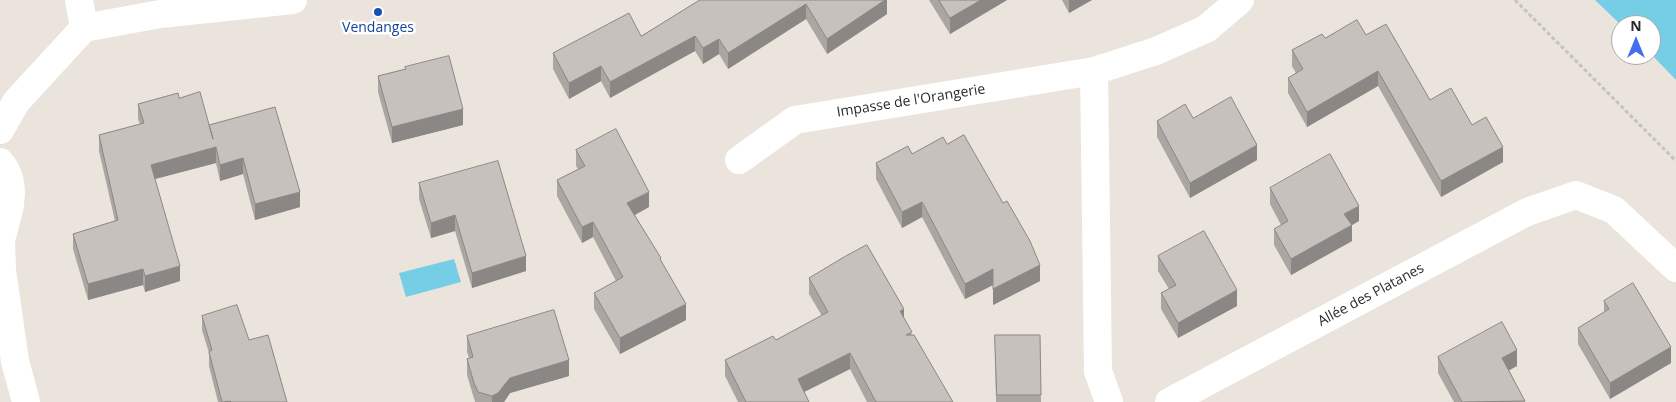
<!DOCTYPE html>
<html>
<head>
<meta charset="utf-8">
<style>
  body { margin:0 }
  #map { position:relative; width:1676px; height:402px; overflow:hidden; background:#ebe4dd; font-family:"Open Sans",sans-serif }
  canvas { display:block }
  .north { position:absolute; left:1611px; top:15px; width:50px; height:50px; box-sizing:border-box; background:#fff; border:1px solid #aaa; border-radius:50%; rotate:0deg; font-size:14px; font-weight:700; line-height:20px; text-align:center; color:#2a2a2a }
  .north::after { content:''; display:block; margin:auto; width:18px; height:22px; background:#466dee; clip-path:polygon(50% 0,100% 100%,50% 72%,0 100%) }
</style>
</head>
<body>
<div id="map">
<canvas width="1676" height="402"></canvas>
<div class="north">N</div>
</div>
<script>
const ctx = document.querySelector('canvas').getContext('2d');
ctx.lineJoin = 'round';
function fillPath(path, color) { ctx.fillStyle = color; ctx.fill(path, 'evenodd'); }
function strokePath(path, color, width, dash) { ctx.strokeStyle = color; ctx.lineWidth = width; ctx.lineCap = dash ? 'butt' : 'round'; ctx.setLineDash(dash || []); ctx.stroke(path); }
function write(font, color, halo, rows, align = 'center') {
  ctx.font = font + ' "Open Sans",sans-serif'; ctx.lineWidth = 5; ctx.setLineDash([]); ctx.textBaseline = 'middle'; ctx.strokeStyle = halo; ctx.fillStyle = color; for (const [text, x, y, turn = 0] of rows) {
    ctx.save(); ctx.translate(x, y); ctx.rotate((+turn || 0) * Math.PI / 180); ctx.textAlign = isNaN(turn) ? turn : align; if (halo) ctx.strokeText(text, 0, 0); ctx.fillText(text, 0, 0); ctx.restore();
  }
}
const water = new Path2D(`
  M1595,0H1676V80L1651,54V25H1621Z
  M454,259L461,282L406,297L399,273Z`);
const path = new Path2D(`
  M1515,0L1676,161`);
const minor = new Path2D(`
  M79,0L84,28
  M1094,71L1098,371L1109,402
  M739,160L795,120L1094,71L1156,51L1206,29L1240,0
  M10,206L1,240L2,270L15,361L26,402
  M1169,402L1527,212L1576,195L1614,210L1676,268`);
const tertiary = new Path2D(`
  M0,130L16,102L84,28L160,14L293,0
  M0,162C16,180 13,210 0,228`);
const wall = new Path2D(`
  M700,0H887V14L827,54L806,19L728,69L719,54L703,64L695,51L610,98L601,81L569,99L553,69V53L641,36Z
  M929,0H1007L950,34Z
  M1062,0H1092L1069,13Z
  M1366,35L1430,100L1472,125L1503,162L1441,197L1378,86L1307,127L1288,93V78L1296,73L1292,66V50L1325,38Z
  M405,67L463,125L392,143L378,92V76L405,69Z
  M179,98L300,207L255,220L243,174L220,181L216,163L155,179L180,281L145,292L143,285L88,300L73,249V234L115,221L99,151V135L140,124L138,119V104Z
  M1157,121L1257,160L1190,198L1157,137Z
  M947,144L1040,281L993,305V285L965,299L922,217L902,228L876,179V163L912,154Z
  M576,150L649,207L635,215L661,261L686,320L620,354L594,309V293L616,281L593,237L582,243L557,196V180L578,169L576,166Z
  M419,183L526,271L472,288L455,231L431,238L419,199Z
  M1270,188L1359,221L1352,225V241L1291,275L1274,245V229L1281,225L1270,204Z
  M1158,256L1237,306L1178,338L1161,309V293L1169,289L1158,271Z
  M809,278L904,318L912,335L953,402H867L850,369L804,392L809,402H738L725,376V360L776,340L822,316L809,294Z
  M1604,301L1671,363L1610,399L1578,344V328L1604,312Z
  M202,316L249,340L287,402H218L209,366V353L202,330Z
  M995,335H1040L1041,402H996Z
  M467,336L569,376L510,393L504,402H475L467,375V359L469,358L467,352Z
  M1438,357L1517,366L1509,370L1525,402H1454L1438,373Z`);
const shadedWall = new Path2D(`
  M885,0H887V14L827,54V39Z
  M981,0H1007L950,34V18Z
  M1069,0H1092L1069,13Z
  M806,4V19L728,69V53Z
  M695,36V51L610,98V82Z
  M719,39V54L703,64V48Z
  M601,66V81L569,99V83Z
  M1378,71V86L1307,127V112Z
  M463,109V125L392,143V127Z
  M1257,145V160L1190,198V183Z
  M216,147V163L151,180V165Z
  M1503,147V162L1441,197V181Z
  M243,158V174L220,181V165Z
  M300,192V207L255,220V204Z
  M649,192V207L627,219V203Z
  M922,202V217L902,228V212Z
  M1359,206V221L1352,225V241L1291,275V259L1344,214Z
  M455,215V231L431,238V223Z
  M593,222V237L582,243V227Z
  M526,256V271L472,288V273Z
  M1040,265V281L993,305V289Z
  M180,266V281L145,292V276Z
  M143,269V285L88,300V284Z
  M993,269V285L965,299V284Z
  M1237,290V306L1178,338V323Z
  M686,304V320L620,354V338Z
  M904,309V325L900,311Z
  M1671,347V363L1610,399V383Z
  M1517,350V366L1502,374V358Z
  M850,353V369L798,395V379Z
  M569,360V376L510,393L504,402H492V396L510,378Z`);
const building = new Path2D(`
  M700,0H885L827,39L806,4L728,53L719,39L703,48L695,36L610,82L601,66L569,83L553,53L629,13L641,36Z
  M939,0H981L950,18Z
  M1357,20L1366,35L1386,24L1430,100L1451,88L1472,125L1486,117L1503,147L1441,181L1378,71L1307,112L1288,78L1303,69L1292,50L1322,34L1325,38Z
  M449,56L463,109L392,127L378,76L406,69L405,67Z
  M200,92L213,139L209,125L275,107L300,192L255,204L243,158L220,165L216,147L151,165L180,266L145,276L143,269L88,284L73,234L118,220L99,135L144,123L138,104L178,93L179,98Z
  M1231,97L1257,145L1190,183L1157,121L1185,104L1193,118Z
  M616,129L649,192L627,203L661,258L660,259L686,304L620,338L594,293L623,277L593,222L582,227L557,180L585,166L576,150Z
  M964,135L1003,203L1007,201L1030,241L1040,265L993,289V269L965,284L922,202L902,212L876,163L908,146L912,154L943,137L947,144Z
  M1330,154L1359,206L1344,214L1352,225L1291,259L1274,229L1288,221L1270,188Z
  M498,161L526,256L472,273L455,215L431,223L419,183Z
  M1204,231L1237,290L1178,323L1161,293L1176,285L1158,256Z
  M867,245L904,309L900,311L912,332L906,335H914L953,402H876L850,353L798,379L809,402H746L725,360L773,336L776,340L828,312L809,278L844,257Z
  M1633,283L1671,347L1610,383L1578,328L1609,309L1604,301Z
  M237,305L249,340L268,335L287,402H231L230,401L222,402L209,352L212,350L202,316Z
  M554,310L569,360L510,378L498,393L492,396L478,392L474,383L467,359L473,357L467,336Z
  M1502,322L1517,350L1502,358L1525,401L1462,402L1438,357Z
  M995,335H1040L1041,395H997Z`);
const markers = [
  [378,12,5,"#1a4fb4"]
];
const transitNames = [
  ["Vendanges",378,28]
];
const streetNames = [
  ["Impasse de l'Orangerie",911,101,-9],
  ["Allée des Platanes",1371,295,-28]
];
fillPath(water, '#76cee6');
strokePath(path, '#c3c3c3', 3, [4, 2.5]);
strokePath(minor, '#fff', 28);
strokePath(tertiary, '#fff', 28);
fillPath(wall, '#aaa6a2');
fillPath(shadedWall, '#8b8784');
fillPath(building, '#c6c1bc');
strokePath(building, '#8b8784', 1);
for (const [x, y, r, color] of markers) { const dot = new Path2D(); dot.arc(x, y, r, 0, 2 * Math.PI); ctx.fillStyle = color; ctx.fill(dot); strokePath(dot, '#fff', 2); }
write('14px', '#164399', '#fff', transitNames);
write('14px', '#2a2a2a', '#fff', streetNames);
</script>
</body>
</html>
